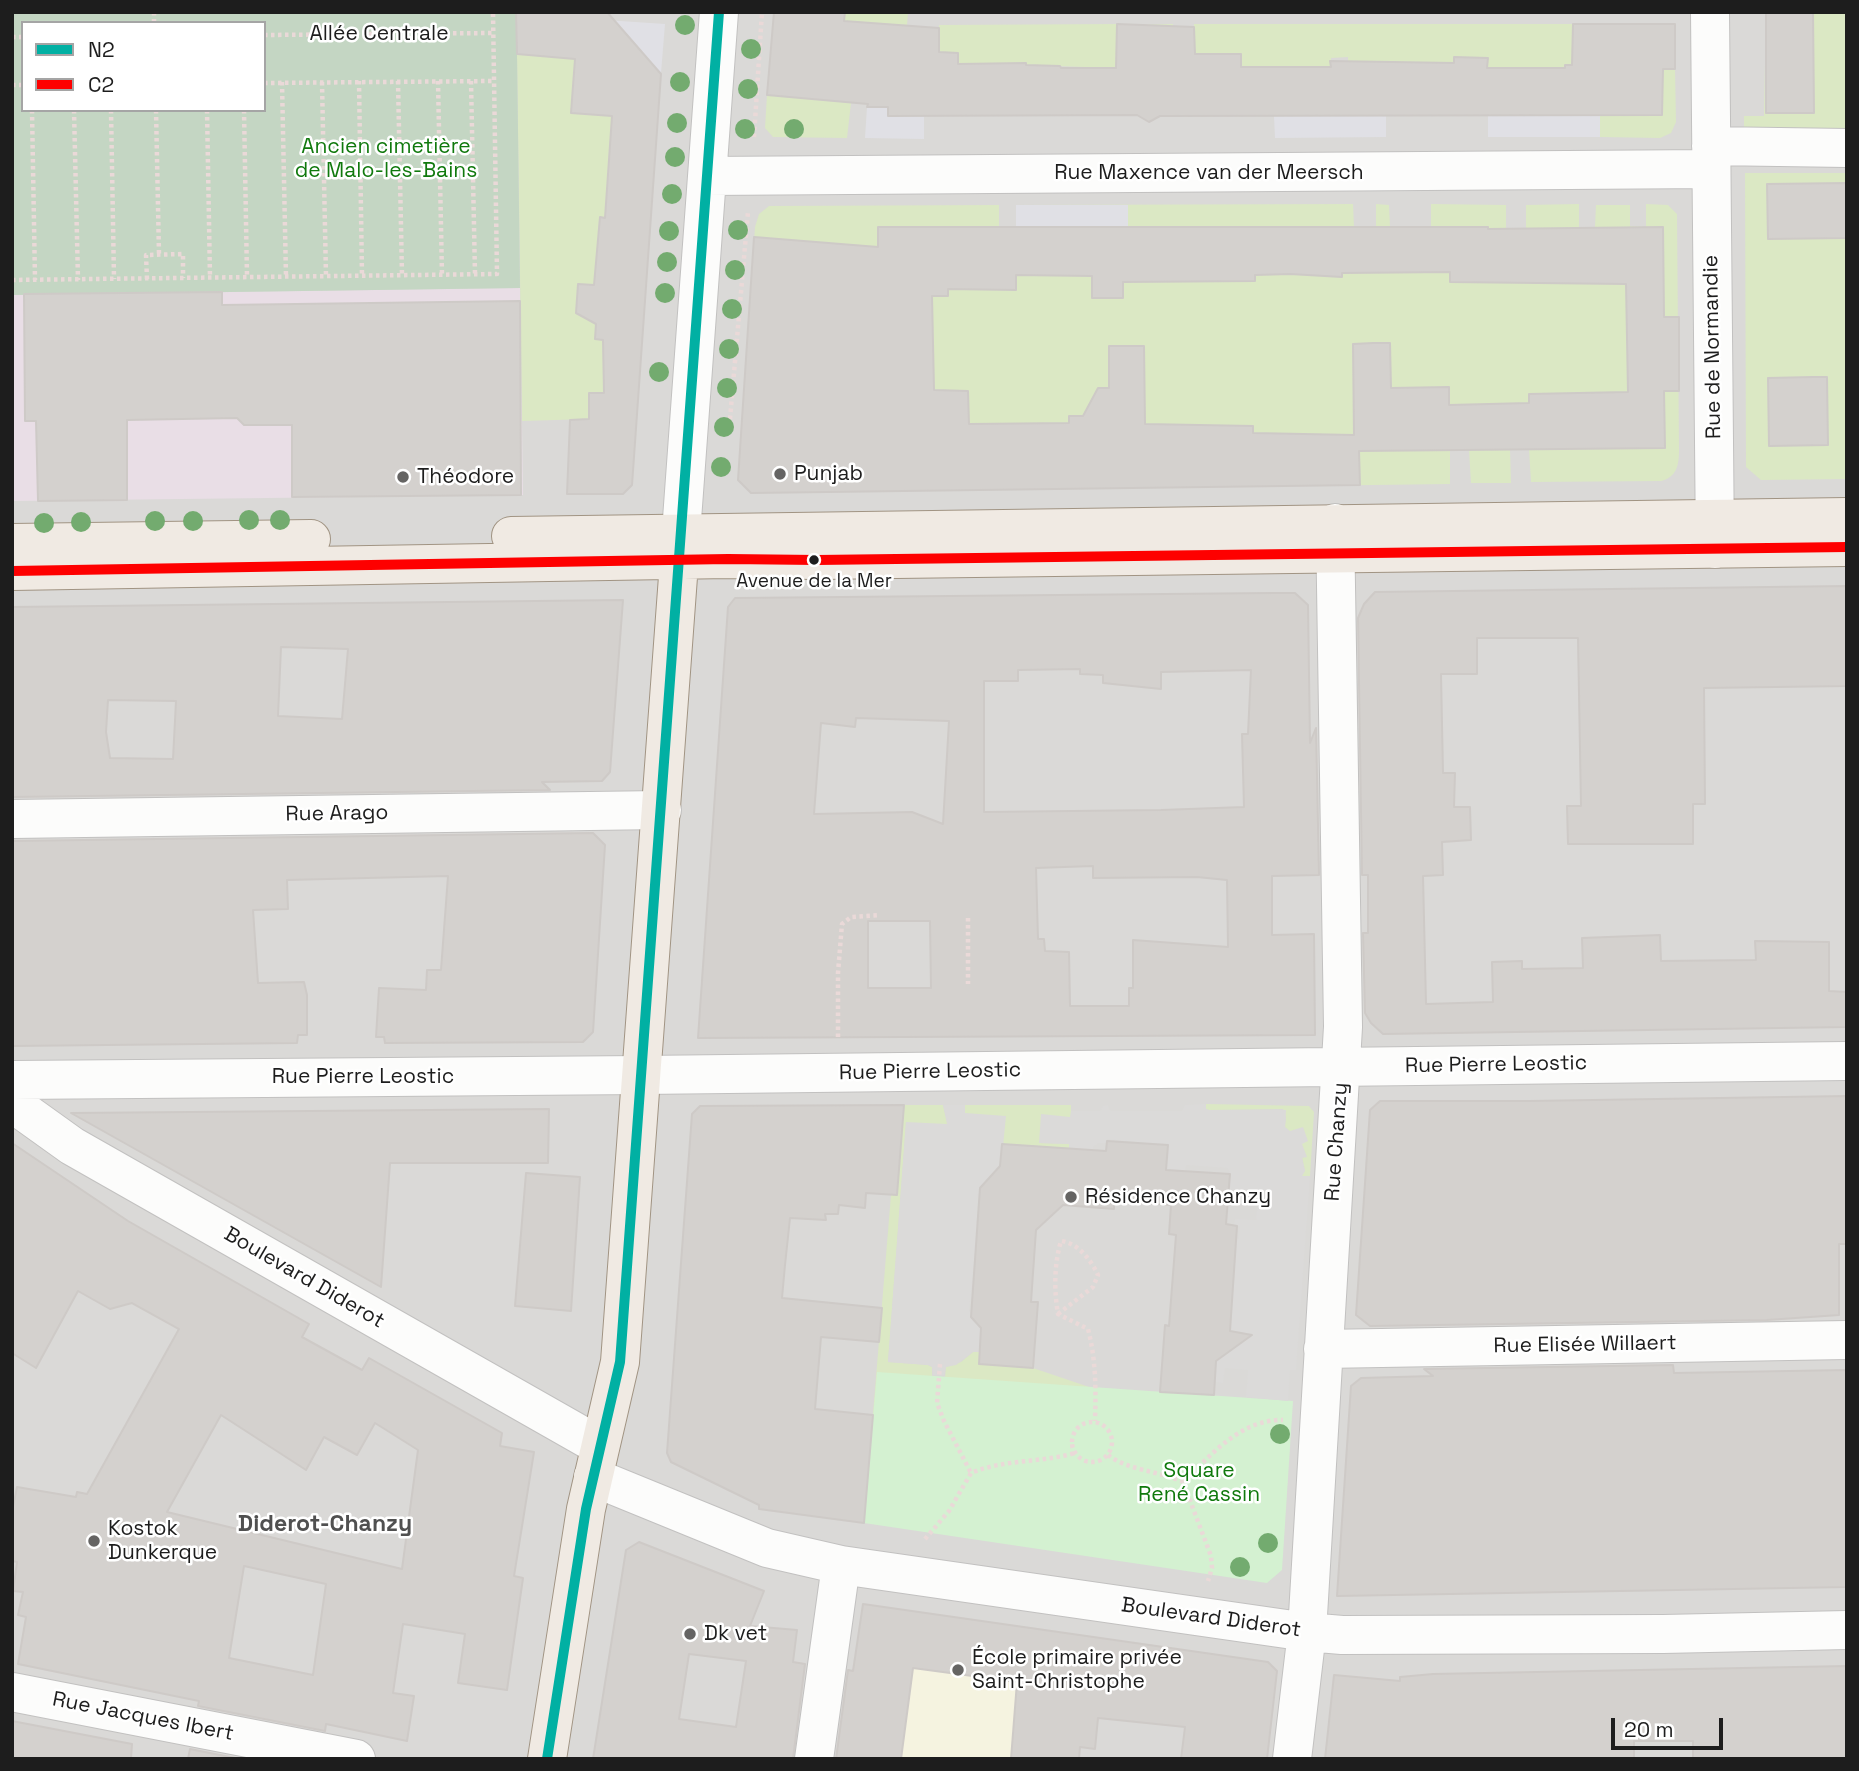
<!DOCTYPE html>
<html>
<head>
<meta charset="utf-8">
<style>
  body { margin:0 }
  #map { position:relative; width:1859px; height:1771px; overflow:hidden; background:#ebe9e6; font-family:"Space Grotesk",sans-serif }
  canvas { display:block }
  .frame { position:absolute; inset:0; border:14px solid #1d1d1d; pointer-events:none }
  .legend { position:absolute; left:21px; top:21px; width:245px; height:91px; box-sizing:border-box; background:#fff; border:2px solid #a5a5a5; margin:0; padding:9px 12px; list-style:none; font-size:21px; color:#1d1d1d }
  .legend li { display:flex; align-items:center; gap:14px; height:35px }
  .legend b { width:35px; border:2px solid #a5a5a5 }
  .scale { position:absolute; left:1611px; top:1718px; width:112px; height:32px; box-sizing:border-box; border:4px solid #1d1d1d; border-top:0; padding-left:9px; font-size:21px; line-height:24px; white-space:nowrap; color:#1d1d1d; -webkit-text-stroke:5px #fff; paint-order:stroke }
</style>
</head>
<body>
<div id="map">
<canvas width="1859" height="1771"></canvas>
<div class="frame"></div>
<ul class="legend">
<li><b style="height:9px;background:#01b0a3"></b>N2</li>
<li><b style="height:9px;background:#fe0000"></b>C2</li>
</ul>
<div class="scale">20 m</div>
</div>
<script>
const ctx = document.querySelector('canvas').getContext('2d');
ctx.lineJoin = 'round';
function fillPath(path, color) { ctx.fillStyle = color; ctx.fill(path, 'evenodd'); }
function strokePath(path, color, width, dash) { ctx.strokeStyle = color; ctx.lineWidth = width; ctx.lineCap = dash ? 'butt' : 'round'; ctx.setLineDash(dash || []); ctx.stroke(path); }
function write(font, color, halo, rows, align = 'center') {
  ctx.font = font + ' "Space Grotesk",sans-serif'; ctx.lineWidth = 5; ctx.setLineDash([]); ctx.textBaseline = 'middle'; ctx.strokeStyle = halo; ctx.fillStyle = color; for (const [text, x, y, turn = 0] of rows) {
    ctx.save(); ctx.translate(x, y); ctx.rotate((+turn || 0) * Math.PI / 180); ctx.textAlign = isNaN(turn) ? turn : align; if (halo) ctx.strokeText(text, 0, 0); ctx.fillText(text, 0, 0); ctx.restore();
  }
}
const residential = new Path2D(`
  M12,12H1847V1759H12ZM23,23H264V110H23Z`);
const industrial = new Path2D(`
  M520,288L523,495L12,501V295Z`);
const education = new Path2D(`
  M863,1604L1069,1634L1050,1759H839Z`);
const grass = new Path2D(`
  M845,12H908L907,25L875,23L939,37V25L1117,24L1116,68L1026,65L958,67V53L924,52L843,34Z
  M1766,12H1847V129L1744,128V116H1764Z
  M1173,24V38H1194V24H1573V39L1600,64L1566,65L1565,115H1544L1487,68V58L1455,57L1454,65L1348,62V57L1331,58V68L1241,67L1240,54L1173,55L1134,25Z
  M517,54L576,58L612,116L606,218H600L597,250L601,286L578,284L577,307L581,316L596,320L595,338L603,340V366L619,367V393H589V419L522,421Z
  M1663,69H1675L1676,122L1671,133L1660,138L1600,137V116L1662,115Z
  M767,95L851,103L847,138L773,137L765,128Z
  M1745,173H1847V479L1761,480L1746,467Z
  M1353,204L1354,227H1376V204L1389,205L1390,227H1431V204L1506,205V235H1526V205L1579,204V227H1595L1596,205H1630V226L1646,227V204L1668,205L1677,214L1679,450C1679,465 1677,477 1661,481L1531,482L1529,449H1510L1511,483H1471L1469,450H1450V484L751,493L738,480L755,227L759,214L769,206L999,205V227H1016V205Z
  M1206,1104L1309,1106L1314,1112L1310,1176H1302V1172L1305,1171L1302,1157H1307L1285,1127L1286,1118L1283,1109L1209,1110L1206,1109Z
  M904,1105H943L948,1125L906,1123L888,1362L928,1365L932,1367V1393L864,1523L891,1195L897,1194Z
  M965,1105H1071V1117L1039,1143L1069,1144V1148L1005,1144L964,1113Z
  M973,1352H980L979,1364L1033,1368L1092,1388L943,1398L946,1367L961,1362Z`);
const cemetery = new Path2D(`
  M12,12H545L517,54L520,288L12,295ZM23,23H264V110H23Z`);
const park = new Path2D(`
  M877,1372L1293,1401L1282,1570L1267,1583L864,1523Z`);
const parking = new Path2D(`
  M1206,1104V1109L1209,1110H1286L1285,1127L1290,1131L1303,1127L1308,1141L1302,1144L1307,1157L1302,1158L1305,1171L1302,1176H1310L1296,1370H1290L1288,1401L1246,1397L1248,1370L1225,1368L1223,1383L1215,1382L1217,1356L1230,1331L1236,1239H1239L1240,1226L1234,1225L1235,1219L1256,1220L1259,1191L1238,1189L1237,1204L1228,1203L1230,1174L1228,1168L1186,1165L1185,1171L1166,1170L1168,1145L1107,1139V1143H1099L1093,1147V1150L1069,1148V1144L1039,1143L1041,1114L1070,1117L1071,1111H1100L1103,1106L1108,1105L1109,1109L1112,1111H1182L1185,1105Z
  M943,1105H965V1113L1006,1116L999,1187L994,1181H986L981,1186L980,1193L978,1194L975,1253L969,1311L973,1313L972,1319L982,1325L980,1352H973L956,1365L946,1367L944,1375H933L932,1367L928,1365L888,1362L906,1122L947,1124Z`);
const plaza = new Path2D(`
  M575,18L665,24L661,73L653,64L546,56Z
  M867,107H888V116L924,115V139L865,138Z
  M1386,115V137L1275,138L1274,116Z
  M1488,115L1600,116V137H1488Z
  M1016,205H1128V227H1016Z`);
const building = new Path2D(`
  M516,12H607L661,74L632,485L623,494H567L570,420L589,419V393H604L603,340L595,339L596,324L576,313L578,284L594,285L600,217L605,218L612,116L571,113L575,59L517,54Z
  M774,12H845L844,21L939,28V52L958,53V64L1026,63V65L1060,66L1061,68H1116L1117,24L1194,27L1195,54H1241V67H1331L1330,61L1454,63V57L1488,58L1487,68H1565V65H1572L1573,24H1675V69H1663L1662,115L1160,116L1149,122L1137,115L888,116V107H867L868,104L767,95Z
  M1766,12H1813L1814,113H1766Z
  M1847,183V238L1768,239L1767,184Z
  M878,227H1488V229L1663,227L1664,317H1679V391H1664L1665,448L1359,451L1360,485L751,493L738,480L754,237L878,247ZM1450,272V282L1626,284L1628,392L1529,394V403L1449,405V387L1391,388L1390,343H1373L1353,344L1354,435L1253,433V426L1145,424L1144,346H1109V388H1098L1083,416H1069V423L969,424L968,391L934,390L932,296H948V289L1016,290V275L1092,276V298H1123V282L1255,281V275L1290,274L1342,277V273Z
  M222,292V305L520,301L521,495L292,497V425H244L237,418L127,420V500L38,501L36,421H25L24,294Z
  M1813,377H1827L1828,445L1769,446L1768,378Z
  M1847,586V686L1704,688L1705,804H1693V844H1568L1567,806H1581L1578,638H1477V674H1441L1443,773H1455L1454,807H1470L1471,840L1442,842L1443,875L1423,876L1426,1004L1493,1002L1492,962L1522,961V969L1583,968L1582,938L1660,935L1661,961L1756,960L1755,941L1829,942V991L1847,992V1027L1383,1034L1371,1023L1365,1013L1363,933H1368V875H1362L1358,618L1364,604L1375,592Z
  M1273,593H1295L1308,605L1310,743L1316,728L1319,875L1272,876V935L1314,934L1315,1035L698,1038L728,607L735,598ZM1080,669V674L1103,675V683L1161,689V672L1251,670L1248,734H1242L1244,807L1161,810L984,812V681H1018V670ZM856,718L949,721L943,824L912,812L814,814L821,723L855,727ZM1093,866V878L1197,877L1227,880L1228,947L1133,940V988H1129V1006H1070L1069,952L1045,951L1044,939H1038L1036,868ZM868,921H930L931,988H868Z
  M623,600L610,772L602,781L542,782L550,790L12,797V607ZM281,647L348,649L342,719L278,716ZM108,700L176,701L173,759L110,758L106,732Z
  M593,833L605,845L593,1032L583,1042L385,1043L384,1037H376L379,988L426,990L427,970H441L448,876L287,880L288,909L253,910L258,983L304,982L307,995V1035H298L297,1043L12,1046V841Z
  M1847,1096V1244H1839V1315L1767,1320L1370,1326L1356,1315L1370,1110L1380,1101H1530Z
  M904,1105L897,1195L866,1193L865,1208L839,1205L838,1214H825L826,1220L790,1218L785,1265L782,1298L882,1308L879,1342L821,1337L815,1409L873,1415L864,1523L759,1509V1505L671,1462L667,1453L692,1114L700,1106Z
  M549,1109L548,1163H390L381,1287L71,1113Z
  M1107,1141L1168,1145L1166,1170L1230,1174L1226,1224L1237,1226L1230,1331L1252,1335L1216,1361L1214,1395L1160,1392L1165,1325L1169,1326L1176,1235L1169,1234L1171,1205L1114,1201V1209L1063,1205L1036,1230L1031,1302H1038L1033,1368L979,1364L981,1328L971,1317L980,1188L1000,1166L1002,1144L1106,1151Z
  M12,1143L128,1221L309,1324L302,1337L362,1370L369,1358L502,1433L500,1446L534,1452L514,1576L523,1578L507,1690L458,1683L465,1634L403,1624L393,1693L414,1696L407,1741L326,1724L325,1731L198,1706L199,1701L18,1664L26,1617L18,1615L23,1592L13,1591L17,1562L12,1561V1512L17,1487L76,1497L77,1492L87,1494L179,1329L132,1303L110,1309L78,1291L36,1368L12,1353ZM221,1415L306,1470L324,1437L357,1455L375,1423L418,1450L402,1569L167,1512ZM244,1566L326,1584L313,1675L229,1658Z
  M526,1173L580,1177L571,1311L515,1306Z
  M1673,1365L1674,1373L1847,1370V1587L1337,1596L1351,1386L1361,1378L1433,1376L1424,1369Z
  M639,1542L764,1591L750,1626L797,1630L793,1662L805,1664L793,1759H593L626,1550ZM689,1654L746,1661L736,1727L679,1719Z
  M863,1604L1268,1662L1277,1671L1267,1759H1181L1185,1727L1098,1718L1095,1749L1080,1747L1079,1759H1011L1017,1682L913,1668L901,1759H836L848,1670L853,1671Z
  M1847,1666V1759H1693V1741H1634V1759H1325L1334,1675L1400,1681V1677L1433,1674Z
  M12,1721L132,1744L131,1759H12Z
  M190,1749L240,1759H188Z`);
const path = new Path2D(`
  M154,12V23
  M264,35L494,33
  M12,37H23
  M359,81L362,276
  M398,81L402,275
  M438,81L442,275
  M471,81L475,274
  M282,82L286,277
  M322,82L326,276
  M264,83L494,81
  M12,85H23
  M32,110L35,280
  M74,110L78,280
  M111,110L114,279
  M156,110L159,254
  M207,110L210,278
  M244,110L247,277
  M754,137L762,12
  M147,279L146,255L183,254V278
  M12,280L497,274L493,12
  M730,419L748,212
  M968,918V984
  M838,1037V973L842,924L851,917L880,915
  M1058,1314L1093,1287L1098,1275C1091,1260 1078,1243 1061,1241C1054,1264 1054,1291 1058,1314L1088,1329C1096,1360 1096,1389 1095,1421
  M940,1364L937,1403L944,1421L971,1473
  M1072 1442a20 20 0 1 1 40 0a20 20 0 1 1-40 0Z
  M1108,1455C1127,1470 1159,1471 1183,1482L1211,1556L1212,1568L1208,1581
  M1183,1482C1211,1455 1241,1419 1283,1420
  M925,1539L949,1511L971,1473C1004,1459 1040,1463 1075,1453`);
const minor = new Path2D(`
  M1710,12L1715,549
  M1711,146L1847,148
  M707,176L1711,169
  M681,533L719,12
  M12,819L662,810
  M12,1080L642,1075L1847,1061
  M12,1103L72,1146L600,1446
  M1323,1349L1847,1340
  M593,1477L767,1548L841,1565L1307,1632L1342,1635L1663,1634L1847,1630
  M12,1692L356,1759
  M814,1759L841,1565
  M1292,1759L1307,1632L1343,1027L1335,523`);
const major = new Path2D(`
  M511,536L1847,517
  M12,543L311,539
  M12,571L728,559L817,560L1847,547
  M547,1759L586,1509L620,1362L681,536`);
const bus1 = new Path2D(`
  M547,1759L586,1509L620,1362L719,12`);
const bus2 = new Path2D(`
  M12,571L728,559L817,560L1847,547`);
const trees = [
  [685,25],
  [751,49],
  [680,82],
  [748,89],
  [677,123],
  [745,129],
  [794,129],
  [675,157],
  [672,194],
  [738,230],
  [669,231],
  [667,262],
  [735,270],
  [665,293],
  [732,309],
  [729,349],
  [659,372],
  [727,388],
  [724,427],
  [721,467],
  [249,520],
  [280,520],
  [155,521],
  [193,521],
  [81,522],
  [44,523],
  [1280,1434],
  [1268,1543],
  [1240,1567]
];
const markers = [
  [780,474,7,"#656463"],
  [403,477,7,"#656463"],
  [814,560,6,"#1d1d1d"],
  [1071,1197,7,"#656463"],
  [94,1541,7,"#656463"],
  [690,1634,7,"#656463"],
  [958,1670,7,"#656463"]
];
const busNames = [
  ["Avenue de la Mer",814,582]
];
const streetNames = [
  ["Allée Centrale",379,34],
  ["Rue Maxence van der Meersch",1209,173],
  ["Rue de Normandie",1713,347,-91],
  ["Rue Arago",337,814,-1],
  ["Rue Pierre Leostic",1496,1065,-1],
  ["Rue Pierre Leostic",930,1072,-1],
  ["Rue Pierre Leostic",363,1077],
  ["Rue Chanzy",1337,1142,-86],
  ["Boulevard Diderot",304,1278,30],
  ["Rue Elisée Willaert",1585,1345,-1],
  ["Boulevard Diderot",1211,1618,8],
  ["Rue Jacques Ibert",143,1717,11]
];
const parkNames = [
  ["Ancien cimetière",386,147],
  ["de Malo-les-Bains",386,171],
  ["Square",1199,1471],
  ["René Cassin",1199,1495]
];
const poiNames = [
  ["Punjab",794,474],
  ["Théodore",417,477],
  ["Résidence Chanzy",1085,1197],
  ["Kostok",108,1529],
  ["Dunkerque",108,1553],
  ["Dk vet",704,1634],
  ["École primaire privée",972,1658],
  ["Saint-Christophe",972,1682]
];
const neighbourhoodNames = [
  ["Diderot-Chanzy",325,1525]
];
fillPath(residential, '#dad9d7');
fillPath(industrial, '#e9dee6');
fillPath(education, '#f5f3e0');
fillPath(grass, '#dbe8c4');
fillPath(cemetery, '#c4d6c3');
fillPath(park, '#d4f1d1');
fillPath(parking, '#dbdad9');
fillPath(plaza, '#e0e0e5');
fillPath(building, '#d4d1ce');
strokePath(building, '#cecac7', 2);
strokePath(minor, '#c2c1c0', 40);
strokePath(major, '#a19483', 40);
strokePath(path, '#ead9d8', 4.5, [3.5, 3.5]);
strokePath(minor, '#fcfcfb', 38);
strokePath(major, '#f0eae3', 38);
strokePath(bus1, '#01b0a3', 10);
strokePath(bus2, '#fe0000', 10);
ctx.fillStyle = '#73ab6f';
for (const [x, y] of trees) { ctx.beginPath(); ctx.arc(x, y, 10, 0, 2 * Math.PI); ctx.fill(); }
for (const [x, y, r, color] of markers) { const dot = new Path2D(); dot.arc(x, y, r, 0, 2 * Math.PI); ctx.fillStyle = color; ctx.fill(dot); strokePath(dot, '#fff', 2.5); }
write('19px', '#1d1d1d', '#fff', busNames);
write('21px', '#1d1d1d', '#fff', streetNames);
write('21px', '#10790d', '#fff', parkNames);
write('21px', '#1d1d1d', '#fff', poiNames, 'left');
write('bold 23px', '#505050', '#fff', neighbourhoodNames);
</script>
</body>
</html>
